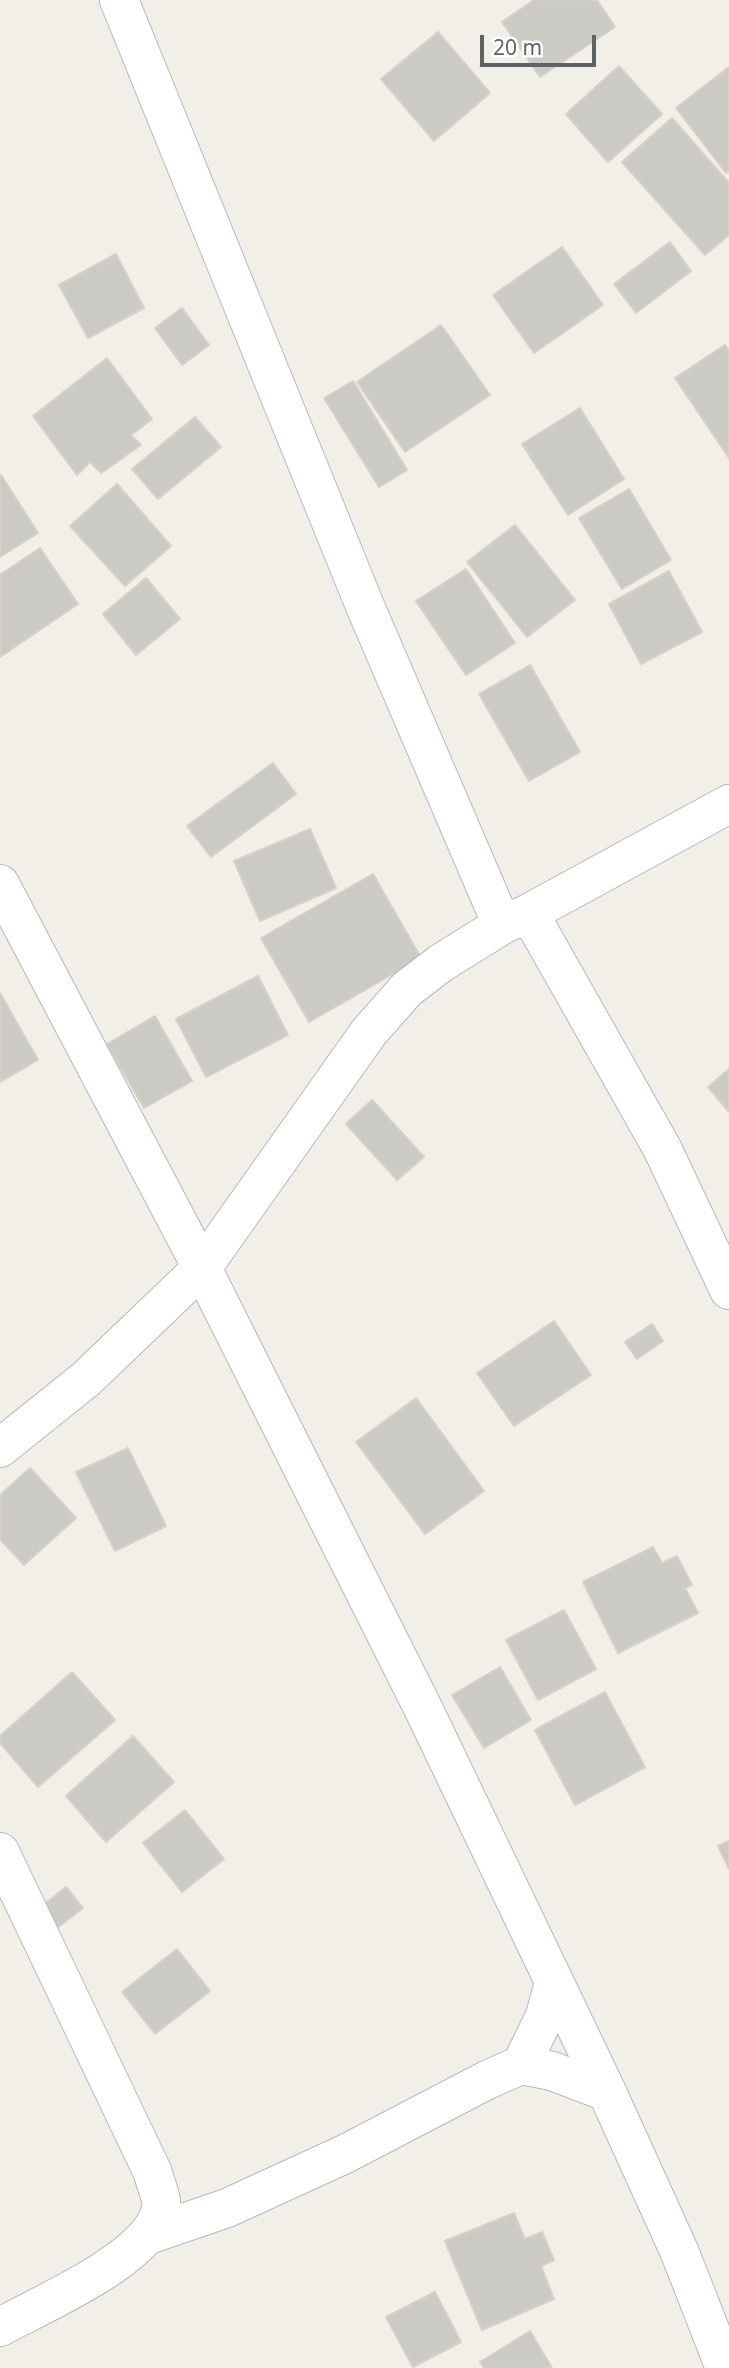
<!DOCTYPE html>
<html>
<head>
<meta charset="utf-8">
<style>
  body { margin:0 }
  #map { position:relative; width:729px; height:2368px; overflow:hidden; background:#f1efe8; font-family:"Noto Sans",sans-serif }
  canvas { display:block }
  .scale { position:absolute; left:480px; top:35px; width:116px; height:32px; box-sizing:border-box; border:4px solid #5f6368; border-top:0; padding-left:9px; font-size:21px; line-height:24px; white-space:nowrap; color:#5f6368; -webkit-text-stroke:5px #fff; paint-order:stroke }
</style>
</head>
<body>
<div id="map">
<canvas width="729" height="2368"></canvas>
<div class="scale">20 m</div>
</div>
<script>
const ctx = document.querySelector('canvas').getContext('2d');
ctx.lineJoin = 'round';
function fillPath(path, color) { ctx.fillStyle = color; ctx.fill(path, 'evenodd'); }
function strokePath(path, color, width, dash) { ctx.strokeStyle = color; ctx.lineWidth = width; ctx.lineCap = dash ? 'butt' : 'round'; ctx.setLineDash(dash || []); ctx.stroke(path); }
const building = new Path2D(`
  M534,0H597L615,27L540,77L502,22Z
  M438,32L490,93L434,141L381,79Z
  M619,66L662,114L608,162L566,114Z
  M729,67V171L726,173L676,108Z
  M672,118L729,183V235L705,255L622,162Z
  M670,242L691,271L636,313L614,284Z
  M562,247L603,305L534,353L493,295Z
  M116,254L144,308L88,338L59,285Z
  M182,308L209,345L182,365L155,328Z
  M441,325L490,395L405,452L357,382Z
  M725,345L729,351V458L675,378Z
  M107,358L152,419L131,435L141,445L101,473L90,462L77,475L33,416Z
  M353,381L407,470L379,487L324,398Z
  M580,408L624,479L568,515L522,444Z
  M195,417L221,447L158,499L132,469Z
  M1,475L38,533L0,557V476Z
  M117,484L171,546L125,586L70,526Z
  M629,489L671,560L622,589L579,518Z
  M515,525L575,600L527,637L467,562Z
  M40,548L78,604L0,657V575Z
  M466,569L515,643L466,675L416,601Z
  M669,571L702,632L641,664L609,604Z
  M146,578L180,619L136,655L103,614Z
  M530,665L580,752L529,781L479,694Z
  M273,763L296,794L211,857L187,826Z
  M310,829L336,888L260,921L234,861Z
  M373,874L421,958L309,1022L261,938Z
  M258,976L288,1035L206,1077L176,1019Z
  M0,993L38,1060L0,1082Z
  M155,1016L192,1081L144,1108L107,1044Z
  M729,1069V1112L708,1087Z
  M372,1100L424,1157L397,1180L346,1124Z
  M554,1321L591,1375L514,1426L477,1373Z
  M652,1324L663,1341L637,1359L625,1342Z
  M416,1398L484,1491L425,1534L356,1442Z
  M128,1448L166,1526L115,1551L76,1472Z
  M30,1468L76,1518L24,1565L0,1539V1495Z
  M653,1547L662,1563L677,1556L692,1585L685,1588L698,1613L618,1653L583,1582Z
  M564,1610L596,1669L538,1700L506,1640Z
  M500,1667L531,1720L484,1748L452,1695Z
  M72,1672L115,1720L38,1787L0,1743V1736Z
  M605,1692L645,1767L575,1805L535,1730Z
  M133,1736L174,1782L106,1842L66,1796Z
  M185,1810L224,1859L182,1892L143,1843Z
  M729,1841V1869L718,1846Z
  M66,1887L83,1908L52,1932L36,1911Z
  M177,1949L210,1991L155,2034L122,1992Z
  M514,2213L525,2239L542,2232L554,2260L541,2266L554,2299L482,2330L445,2241Z
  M435,2292L461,2342L413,2367L386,2317Z
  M530,2331L552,2368H484L480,2362Z`);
const minor = new Path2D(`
  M119,0L365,606L502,925
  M0,884L202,1268L423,1708L607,2092L680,2253L725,2368
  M529,913L662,1148L729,1290
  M0,1448L86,1379L202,1268L369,1032L407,989L441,963L502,925L529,913L729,804
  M0,1852L153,2173C155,2183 163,2199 161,2209C151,2258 42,2304 0,2327
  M521,2065L545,2016L554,1982
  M148,2235L227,2208L345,2154L487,2080L521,2065L552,2071L607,2092`);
fillPath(building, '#cccac5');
strokePath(building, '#d6d1c6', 2);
strokePath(minor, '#b5b8bc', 40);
strokePath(minor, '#fff', 38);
</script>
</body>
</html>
